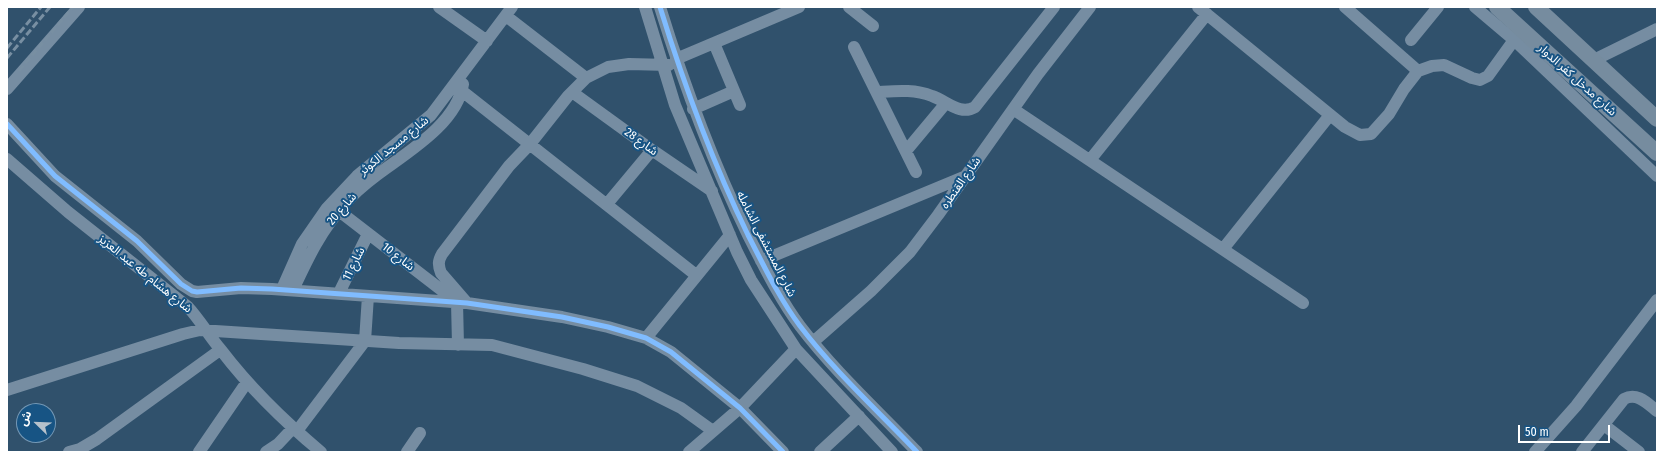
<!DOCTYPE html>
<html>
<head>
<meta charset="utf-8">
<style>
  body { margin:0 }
  #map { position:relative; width:1664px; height:459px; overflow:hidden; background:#30516c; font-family:"Fira Sans Condensed","Noto Sans Arabic",sans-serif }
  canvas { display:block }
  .frame { position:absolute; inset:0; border:8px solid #fff; pointer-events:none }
  .north { position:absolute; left:16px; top:403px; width:40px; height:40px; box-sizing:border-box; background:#175484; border:1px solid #7498b5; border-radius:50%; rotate:293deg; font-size:11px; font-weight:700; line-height:16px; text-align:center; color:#fff }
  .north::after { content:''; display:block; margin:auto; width:14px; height:18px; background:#b7c2cc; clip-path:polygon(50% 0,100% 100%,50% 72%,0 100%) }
  .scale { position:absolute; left:1518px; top:425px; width:92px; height:18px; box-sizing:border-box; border:2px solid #fff; border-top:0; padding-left:5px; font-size:12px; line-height:14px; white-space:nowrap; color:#fff; -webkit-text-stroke:3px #175484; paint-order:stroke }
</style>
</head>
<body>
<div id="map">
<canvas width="1664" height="459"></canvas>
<div class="frame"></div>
<div class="north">ش</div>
<div class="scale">50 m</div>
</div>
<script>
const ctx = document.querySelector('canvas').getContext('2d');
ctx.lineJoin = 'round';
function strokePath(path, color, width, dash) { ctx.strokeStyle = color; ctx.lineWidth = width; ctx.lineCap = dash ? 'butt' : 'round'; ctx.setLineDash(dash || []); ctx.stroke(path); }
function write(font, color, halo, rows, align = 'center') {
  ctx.font = font + ' "Fira Sans Condensed","Noto Sans Arabic",sans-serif'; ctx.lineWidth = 4; ctx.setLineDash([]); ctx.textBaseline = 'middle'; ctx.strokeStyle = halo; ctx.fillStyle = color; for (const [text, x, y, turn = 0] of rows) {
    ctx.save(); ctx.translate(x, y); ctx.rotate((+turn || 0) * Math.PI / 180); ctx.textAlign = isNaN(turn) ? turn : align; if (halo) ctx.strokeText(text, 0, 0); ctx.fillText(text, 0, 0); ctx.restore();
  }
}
const minor = new Path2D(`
  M439,7L487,41
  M645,7L675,105L737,252L751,280L796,349L892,452
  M660,7C684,85 712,161 748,235C764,266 779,298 800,326C835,372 878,411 917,452
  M849,7L873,26
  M1198,7L1345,127L1360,135L1371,134L1389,114L1404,89L1418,71L1432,66L1444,65L1472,78L1480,80L1488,76L1514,40
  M1345,7L1418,71
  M1475,7L1514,40L1657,176
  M506,16L586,78
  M1411,40L1438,7
  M714,43L740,105
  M854,47L916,172
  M676,59L799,7
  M1594,60L1657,29
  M7,89L79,7
  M462,91L696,275
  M572,92L652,150L712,191
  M877,92C896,91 914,89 932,96C947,101 960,116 975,107L1054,7
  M693,109L734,91
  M1013,109L1303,303
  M7,124L55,176L137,241L181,284L192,291L197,292L241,288L272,289L467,303L562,317L608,327L646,338L671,352L740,408L783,452
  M906,151L946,103
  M7,159L68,212L188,307C200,320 209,336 221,350C250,388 285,422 321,452
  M1090,160L1207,14
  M607,204L652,150
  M339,211L457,302L458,345
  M1223,249L1330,115
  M761,261L966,176
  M282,289L302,244L327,208L357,176L431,115L512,7
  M293,290C308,258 321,230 345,204C354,193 365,184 377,175C406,153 457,124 463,84
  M339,293L368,234
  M467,303L441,273C438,265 438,261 442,254L509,166L530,144L568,96L586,78L608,67L629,64L669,65
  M646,338L730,235
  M813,342L871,291L910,252L938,215L1038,74L1090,7
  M7,390L183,334L200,330L399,343L492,345L583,369L637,386L681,408L713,431
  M1604,425L1639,452
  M297,431L365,341L368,296
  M69,452L80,449L97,439L220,350
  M199,452L247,382
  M266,452L278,444L293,428
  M407,452L420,433
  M689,452L740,408L796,349
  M820,452L859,416
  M1535,452L1576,406L1657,300
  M1582,452L1624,399C1637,392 1647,403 1657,411`);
const major = new Path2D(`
  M1497,7L1657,153
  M1536,7L1657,119`);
const rail = new Path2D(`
  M7,48L41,7
  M7,58L50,7
  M19,71L73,7`);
const cycleway = new Path2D(`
  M660,7C684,85 712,161 748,235C764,266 779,298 800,326C835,372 878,411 917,452
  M7,124L55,176L137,241L181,284L192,291L197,292L241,288L272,289L467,303L562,317L608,327L646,338L671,352L740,408L783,452`);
const streetNames = [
  ["شارع مدخل كفر الدوار",1577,80,42],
  ["شارع 28",641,142,36],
  ["شارع مسجد الكوثر",394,146,-39],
  ["شارع القنطره",961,183,-55],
  ["شارع 20",342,209,-49],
  ["شارع المستشفى الشامله",766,244,63],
  ["شارع 10",398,257,38],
  ["شارع 11",354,264,-64],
  ["شارع هشام طه عبد العزيز",145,274,39]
];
strokePath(minor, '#768da2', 12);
strokePath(major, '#768c9f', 16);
strokePath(rail, '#788fa2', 3, [7, 3]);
strokePath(cycleway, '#80bcff', 5);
write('12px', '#fff', '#175484', streetNames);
</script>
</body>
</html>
